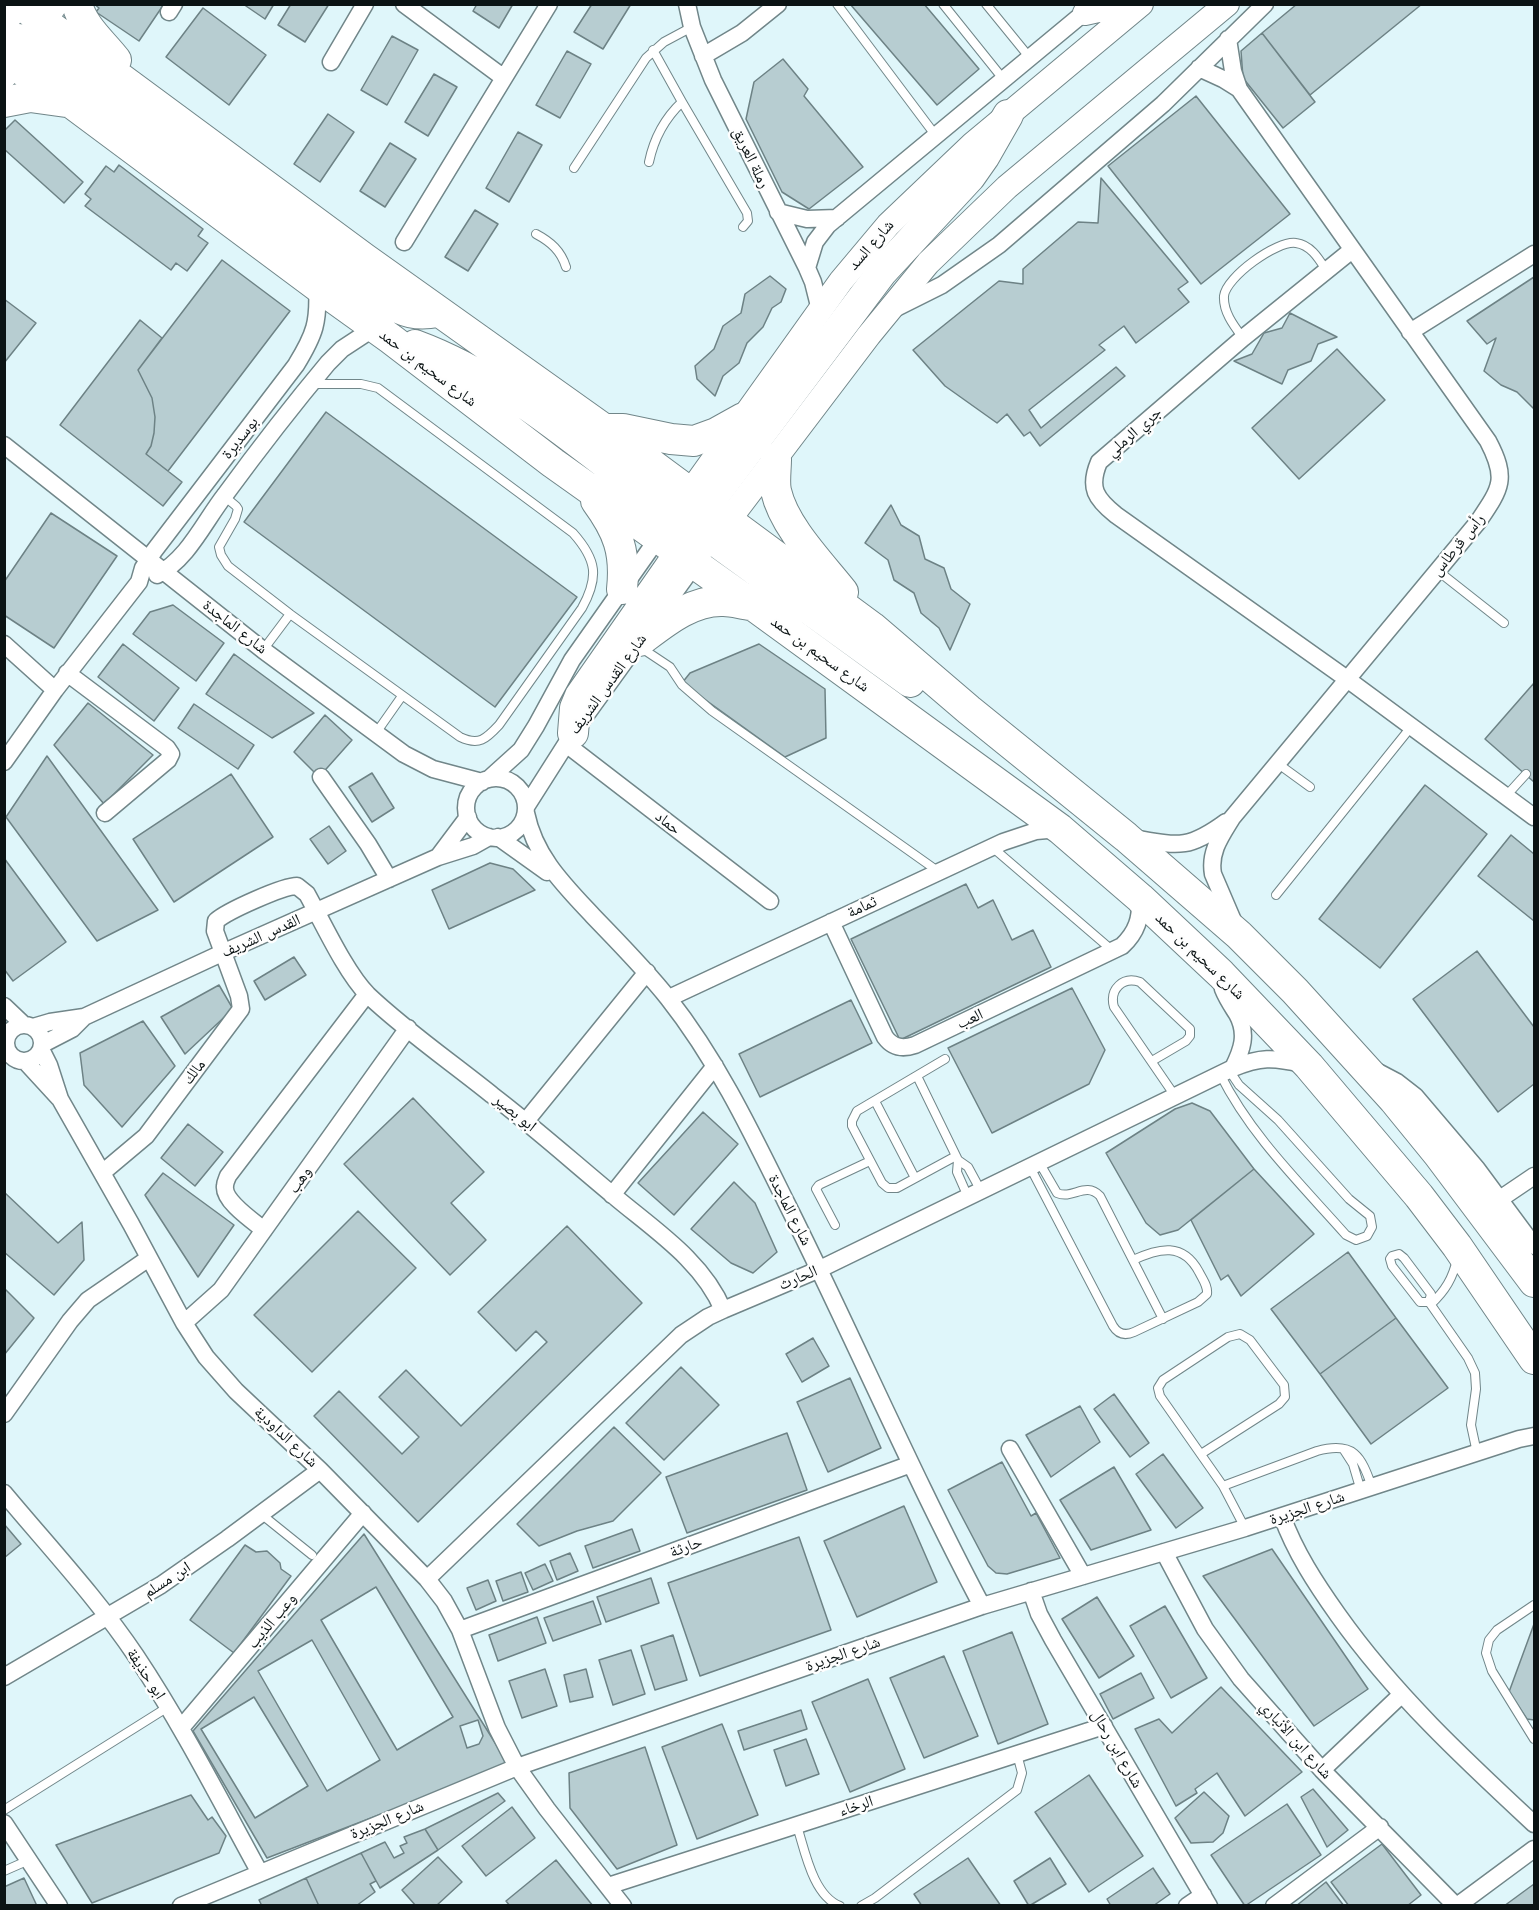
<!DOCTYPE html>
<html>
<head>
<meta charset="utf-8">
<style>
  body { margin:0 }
  #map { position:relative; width:1539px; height:1910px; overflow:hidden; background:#dff6fa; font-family:Inter,sans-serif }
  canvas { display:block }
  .frame { position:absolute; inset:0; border:6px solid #0b1314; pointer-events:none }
</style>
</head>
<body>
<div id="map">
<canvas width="1539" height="1910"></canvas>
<div class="frame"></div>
</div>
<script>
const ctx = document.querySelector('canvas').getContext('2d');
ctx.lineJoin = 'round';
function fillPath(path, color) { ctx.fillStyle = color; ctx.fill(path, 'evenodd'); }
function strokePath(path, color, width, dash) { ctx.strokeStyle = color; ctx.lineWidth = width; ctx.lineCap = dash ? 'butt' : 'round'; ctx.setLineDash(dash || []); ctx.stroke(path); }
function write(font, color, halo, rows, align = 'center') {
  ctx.font = font + ' Inter,"Noto Naskh Arabic",sans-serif'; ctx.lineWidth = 5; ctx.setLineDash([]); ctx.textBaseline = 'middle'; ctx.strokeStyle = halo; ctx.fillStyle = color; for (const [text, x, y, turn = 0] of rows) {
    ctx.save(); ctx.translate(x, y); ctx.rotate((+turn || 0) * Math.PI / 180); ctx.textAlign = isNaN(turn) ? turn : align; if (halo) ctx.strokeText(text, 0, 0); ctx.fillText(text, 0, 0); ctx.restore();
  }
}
const building = new Path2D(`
  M94,4H164L139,41L96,12L99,8Z
  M243,4H274L265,19Z
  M291,4H329L305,42L278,25Z
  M477,4H513L499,28L473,11Z
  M592,4H631L603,49L574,32Z
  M850,4H924L979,69L937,105Z
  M1297,4H1422L1310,95L1262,33Z
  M203,8L266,55L229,105L166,57Z
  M1262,33L1315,102L1283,128L1243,78L1241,51Z
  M392,36L418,50L387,105L361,90Z
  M567,51L591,64L560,118L536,105Z
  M783,59L808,89L804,96L863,167L809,209L782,192L746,119L754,82Z
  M434,74L457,87L428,136L405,122Z
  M1196,96L1290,214L1201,284L1108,166Z
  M328,114L354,132L320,182L294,164Z
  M15,120L83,182L64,203L4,149V131Z
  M518,132L542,145L509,202L486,188Z
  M390,143L416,159L385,207L360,191Z
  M119,165L203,229L198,236L208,243L187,271L176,263L171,270L85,206L91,199L85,194L106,166L114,172Z
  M1101,178L1188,282L1178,289L1189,302L1136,343L1124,326L1099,345L1105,350L1029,410L1041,428L1116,367L1125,376L1040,446L1030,432L1024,436L1007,414L997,423L945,386L913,350L999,281L1023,284V269L1078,222L1098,223Z
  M475,210L498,224L468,271L445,257Z
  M222,260L290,311L168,471L146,454L151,446L154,433L155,417L152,398L138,370Z
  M770,276L786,289L781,302L772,308L763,327L747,343L739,363L723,376L715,396L697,379L695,366L714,349L723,326L741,313L745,294Z
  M1534,277V409L1517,392L1501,385L1484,371L1496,338L1487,344L1467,321Z
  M4,299L36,323L4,363Z
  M1290,313L1337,337L1318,344L1311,361L1288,370L1282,384L1234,361L1252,354L1264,333L1282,328Z
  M140,320L162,338L138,370L152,398L155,417L154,433L151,446L146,454L182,482L163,506L60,425Z
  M1337,349L1385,400L1299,479L1252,428Z
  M326,412L577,597L495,707L244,522Z
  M891,505L901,525L919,536L925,559L944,568L951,589L970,604L950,650L939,628L921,613L914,593L894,580L888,560L865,543Z
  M51,513L117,556L54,648L4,615V582Z
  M173,605L224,643L196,681L133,634L150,612Z
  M123,644L179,688L154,721L98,677Z
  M759,644L825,689L826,738L785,757L682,683L690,673Z
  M234,654L314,713L272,738L206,694Z
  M1534,683V782L1485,739Z
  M88,703L153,755L104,804L54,745Z
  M194,704L254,745L238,769L178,728Z
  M325,715L352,740L319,777L294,752Z
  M47,756L158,910L97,941L6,817Z
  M372,773L394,808L372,822L349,787Z
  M231,774L273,837L174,902L133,839Z
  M1425,785L1487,834L1380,968L1319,919Z
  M329,826L346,851L328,864L310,839Z
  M1511,835L1534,854V921L1478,876Z
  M4,858L66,942L13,981L4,969Z
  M490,863L513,869L535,890L449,929L432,890Z
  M966,884L978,908L993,900L1012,940L1033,930L1051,967L900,1040L851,939Z
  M1477,951L1534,1027V1084L1498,1112L1413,999Z
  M294,957L306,975L265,1000L254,981Z
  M219,985L233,1009L185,1054L161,1017Z
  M1072,988L1105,1050L1089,1084L992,1133L948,1048Z
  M851,1000L872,1043L760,1097L739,1054Z
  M143,1021L175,1066L122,1127L84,1085L80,1053Z
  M413,1098L484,1172L451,1203L486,1240L450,1275L344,1164Z
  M1192,1103L1210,1111L1254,1169L1178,1230L1160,1235L1146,1223L1106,1153L1175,1109Z
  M703,1112L738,1144L674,1215L638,1183Z
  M188,1124L223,1152L195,1186L161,1158Z
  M1254,1169L1314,1234L1241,1296L1228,1275L1221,1280L1191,1220Z
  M163,1173L234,1225L198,1277L145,1195Z
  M734,1182L755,1203L777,1252L753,1273L731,1263L691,1229Z
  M4,1192L58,1243L82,1222L84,1260L54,1295L4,1252Z
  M358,1211L416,1268L312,1372L254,1315Z
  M567,1226L642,1303L418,1522L314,1416L339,1391L402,1454L419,1437L379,1397L406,1370L461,1426L547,1342L536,1331L516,1351L478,1312Z
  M1348,1252L1396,1318L1320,1374L1271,1309Z
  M4,1288L34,1318L4,1355Z
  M1396,1318L1448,1388L1371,1444L1320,1374Z
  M813,1338L829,1366L802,1382L786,1354Z
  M681,1367L719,1405L664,1460L626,1423Z
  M850,1378L881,1448L828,1472L797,1402Z
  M1114,1394L1149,1443L1130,1457L1094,1409Z
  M1080,1406L1100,1442L1051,1477L1026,1435Z
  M614,1427L661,1473L613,1521L577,1531L539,1546L517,1524Z
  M787,1433L807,1490L687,1533L666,1477Z
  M1163,1454L1203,1508L1176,1528L1136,1474Z
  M1002,1462L1031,1516L1036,1513L1060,1558L1007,1574L996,1573L988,1566L948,1490Z
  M1114,1467L1151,1530L1091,1550L1060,1500Z
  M904,1506L937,1582L857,1617L824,1541Z
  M4,1524L21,1544L4,1558Z
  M632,1529L640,1551L593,1568L585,1546Z
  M364,1534L509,1765L267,1858L193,1731Z
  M799,1537L831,1630L700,1676L668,1583Z
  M245,1545L256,1552L267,1551L280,1563L281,1569L291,1576L234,1653L190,1620Z
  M1272,1549L1368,1689L1314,1726L1203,1576Z
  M570,1553L578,1571L557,1580L550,1561Z
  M545,1564L553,1581L533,1590L525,1573Z
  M521,1572L528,1592L503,1601L496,1581Z
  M651,1578L659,1603L606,1622L597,1597Z
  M488,1580L496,1601L476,1610L467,1588Z
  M376,1587L453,1717L397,1750L321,1620Z
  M1097,1597L1134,1656L1099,1678L1062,1619Z
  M593,1601L601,1624L553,1641L544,1618Z
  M1165,1606L1207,1678L1171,1698L1130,1626Z
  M537,1617L546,1643L498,1661L489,1635Z
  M1534,1624V1720L1527,1719L1509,1692Z
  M1012,1632L1048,1724L998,1744L963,1651Z
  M673,1635L687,1680L655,1690L641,1646Z
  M312,1640L380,1760L327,1791L258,1671Z
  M631,1650L645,1694L613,1705L599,1660Z
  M944,1656L978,1736L924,1758L890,1678Z
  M545,1669L557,1706L522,1718L509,1681Z
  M586,1669L593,1697L570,1702L564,1675Z
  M1141,1673L1154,1698L1113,1719L1100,1694Z
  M868,1679L905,1769L850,1792L812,1702Z
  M1221,1687L1302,1772L1245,1816L1217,1773L1195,1789L1197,1793L1176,1806L1135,1729L1159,1719L1172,1733Z
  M254,1697L308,1786L255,1818L201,1729Z
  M801,1710L807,1729L744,1750L738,1731Z
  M478,1720L483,1736L479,1744L467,1748L460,1726Z
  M722,1724L758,1815L697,1839L662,1747Z
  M806,1739L819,1774L786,1786L774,1750Z
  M645,1747L677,1845L617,1869L570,1808L569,1773Z
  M1089,1775L1143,1856L1089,1892L1035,1812Z
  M1313,1789L1348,1830L1327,1847L1301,1797Z
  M1204,1792L1229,1816L1223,1833L1213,1842L1191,1843L1175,1818Z
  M498,1793L505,1801L438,1850L425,1829Z
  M191,1795L208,1820L212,1817L226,1836L219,1853L92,1903L56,1845Z
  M1287,1804L1321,1855L1245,1906L1211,1855Z
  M512,1807L535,1838L486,1876L462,1846Z
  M425,1829L438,1850L380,1888L361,1853L385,1842L394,1858L404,1853L400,1846L407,1843L404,1837Z
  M1382,1844L1421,1895L1407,1906H1349L1331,1882Z
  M361,1853L376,1881L370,1884L375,1892L356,1906H319L306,1878Z
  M438,1857L462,1882L436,1906H416L402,1890Z
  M968,1858L1001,1906H922L914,1894Z
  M1050,1858L1066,1884L1029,1906L1014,1881Z
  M556,1860L593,1906H510L506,1901Z
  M1153,1868L1170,1894L1153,1906H1111L1107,1899Z
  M24,1878L37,1906H4V1887Z
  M306,1878L319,1906H262L259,1900Z
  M1326,1882L1344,1906H1296Z
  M1534,1884V1906H1504Z`);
const lane = new Path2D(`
  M837,4L936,136
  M943,4L1004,80
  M986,4L1030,58
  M653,50L682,102L747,213L748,221L743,227
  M649,162C654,138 664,119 682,102
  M574,168L646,58L664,42L692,27
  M536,234C551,242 561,251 566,267
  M1243,338C1234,326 1223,312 1224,296C1226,277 1277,240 1296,243C1311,245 1319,259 1326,270
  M224,496L236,506L238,509L235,519L219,547L221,555L228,566L290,614L460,737C479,746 486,739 499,725L582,608C599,577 597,560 573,533L378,388L361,384H311
  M1438,571L1504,623
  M640,647L670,667L682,685L712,711L939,872
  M263,650L290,614
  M376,733L402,696
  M1277,763L1310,787
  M1506,796L1526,774
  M992,847L1113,951
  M1276,895L1411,727
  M945,1059L857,1111L852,1121V1126L882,1183L888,1188H897L956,1156
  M1152,1061L1186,1041L1190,1036V1029L1140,982C1123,976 1109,989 1114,1007L1175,1096
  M1220,1074C1251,1136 1301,1184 1346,1235L1356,1240L1367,1236L1372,1227L1370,1216L1349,1199L1278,1120L1239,1085L1229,1070
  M917,1076L958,1160L968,1167L981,1191
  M875,1101L915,1178
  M958,1160L957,1172L968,1197
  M1039,1162L1057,1193C1073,1200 1085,1181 1100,1196L1163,1319
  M1030,1167L1113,1326C1118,1334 1125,1336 1134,1332L1198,1302L1207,1294C1208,1286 1203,1280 1199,1272C1183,1242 1159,1248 1133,1260
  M835,1225L816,1189L819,1185L870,1161
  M1399,1254L1404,1258L1431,1294L1429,1302H1420L1392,1266L1390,1259L1392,1256Z
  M1429,1302L1468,1358L1475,1373L1476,1389L1471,1425L1477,1453
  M1431,1304C1445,1291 1453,1278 1457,1259
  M1344,1450L1353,1464L1361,1491
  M1201,1454L1279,1404L1285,1397L1284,1385L1250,1340L1240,1334L1228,1337L1163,1380L1158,1388L1160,1396L1223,1486L1245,1528
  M1223,1486L1317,1451C1354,1441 1361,1456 1372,1487
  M261,1514L312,1555
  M1534,1605L1497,1630L1489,1640L1486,1653L1492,1671L1534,1739
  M4,1810L168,1707
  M797,1826C805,1851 813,1896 840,1906
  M4,1871L29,1860
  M861,1906L875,1898L1017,1790L1022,1773L1017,1754`);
const street = new Path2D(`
  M404,4L504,78
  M687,4L692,27L713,80L807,268L813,282L820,310
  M169,12L174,4
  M1228,39L1233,71L1239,89L1488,441C1508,479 1501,488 1478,522L1232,818C1221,836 1209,852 1213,874L1234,923
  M703,56L742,33L778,4
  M331,62L365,4
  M1199,68L1223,79L1239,89
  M778,212L807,219L837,218
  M404,242L549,4
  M1352,250L1243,338L1099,462C1088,488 1096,499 1116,515L1347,679L1534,817
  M807,268L815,242L828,225L1091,7
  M894,309L942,285L999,245L1163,104L1265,4
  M1410,332L1534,254
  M4,445L263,650L404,754L433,769L482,782
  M157,575C188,559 204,522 225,495C258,450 292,406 328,363L342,349L374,328
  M4,644L55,690
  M67,673L167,748L171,754L168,760L105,813
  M566,744L770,901
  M4,762L55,690L139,582L143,568L154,551L296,365C315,334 319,322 317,286
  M321,777L368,844L389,879
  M490,778L521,750L536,726L572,660L658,538
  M466 808a30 30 0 1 1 60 0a30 30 0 1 1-60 0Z
  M526,807L573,733L695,564
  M526,813C535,857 564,885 593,916C619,943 645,969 668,998C717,1060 751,1131 786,1202C853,1336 912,1474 982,1606
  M498,837L547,872
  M1133,838C1178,846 1188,850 1226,822
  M438,857L468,817
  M831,922L885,1037C893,1048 903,1049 915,1045L1122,946C1137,932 1141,918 1140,898
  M1223,989C1227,999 1232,1006 1237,1014C1248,1034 1242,1050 1233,1068
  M669,998L1003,842L1036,831L1059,829
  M4,1006L24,1025
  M6 1043a18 18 0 1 1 36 0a18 18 0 1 1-36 0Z
  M33,1027L50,1022L84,1017
  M43,1044L72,1029L84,1017L222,953L438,857L473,846L489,837
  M41,1049L49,1065L60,1099L131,1224L184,1323L206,1357L236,1391L320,1470L427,1579L444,1601L460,1630L497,1728L517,1767L547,1809L623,1906
  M25,1061L59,1098
  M1378,1072L1397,1082L1415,1096L1477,1169L1534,1246
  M526,1121L647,972
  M102,1173L146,1136L241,1009L239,996L215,931L216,921C227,911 283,886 297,886L307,894C323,923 346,973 368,995C406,1031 451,1062 492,1095C534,1127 573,1162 614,1196C653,1229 703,1261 723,1310
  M612,1195L715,1066
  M1500,1199L1534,1176
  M264,1230C253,1221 223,1201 225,1186C225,1182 227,1179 228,1176L367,994
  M184,1323L221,1290L408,1028
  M4,1414L70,1321L88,1300L149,1258
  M1010,1449L1083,1576
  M4,1493C49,1547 97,1598 136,1656C182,1725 220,1800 260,1873
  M1282,1516C1295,1552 1316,1584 1338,1615C1394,1694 1464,1759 1534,1824
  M1164,1552L1205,1629L1241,1679L1322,1770L1456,1906
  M427,1579L681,1335L708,1317L723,1310L820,1269L1233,1068C1260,1057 1273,1057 1302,1064
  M1031,1591L1039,1614L1053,1640L1209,1906
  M460,1630L911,1464
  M4,1677L161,1585L227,1539L320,1470
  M181,1728L363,1513
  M1322,1770L1401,1695
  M4,1823L59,1906
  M608,1886L1104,1726
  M181,1906L517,1767L982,1606L1245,1528L1519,1439L1534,1436
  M1187,1906L1203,1895
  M1274,1906L1380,1827
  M1457,1906L1534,1849`);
const secondary = new Path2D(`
  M1085,13L1125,4
  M4,24L19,4
  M4,77L56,4
  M681,505L841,281L888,225L973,144L1141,4
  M718,534L869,335L928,263L1007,187L1227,4`);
const highway = new Path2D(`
  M20,4L364,258L604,429L872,627L969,710L1126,837L1239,935L1295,991L1394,1100L1438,1154L1534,1282
  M77,4C83,27 102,42 116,60
  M4,40L19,39L30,42L387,302C403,312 417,316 437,312
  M4,58L74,105L317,286L391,339L553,463L754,606L1060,829L1140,898L1221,974L1309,1066L1419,1196L1457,1246L1534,1359
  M4,102L30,97L66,102
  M415,345C513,381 590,456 674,515L687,518L719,521
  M605,429H623L671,439L694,441L716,433L743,418
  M776,459C776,469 774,482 776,491C784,527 821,564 843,592
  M596,501C618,531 626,552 622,589
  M678,533L698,534L714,540L910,682
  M695,564L698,534L707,505L882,272L970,177L984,157L1008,115
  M640,641C664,623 691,600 723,601C732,601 742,604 751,605
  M573,733L575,708L580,696L670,567L679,553L685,534`);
const streetNames = [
  ["رملة العريق",751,158,64],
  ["شارع السد",871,245,-49],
  ["شارع سحيم بن حمد",428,368,37],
  ["جري الرملي",1134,432,-41],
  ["بوسديرة",240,438,-52],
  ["رأس قرطاس",1458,545,-51],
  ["شارع الماجدة",235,627,38],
  ["شارع سحيم بن حمد",820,654,36],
  ["شارع القدس الشريف",608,684,-54],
  ["حماد",668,823,38],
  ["ثمامة",862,907,-25],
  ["القدس الشريف",261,936,-24],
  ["شارع سحيم بن حمد",1200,956,44],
  ["العب",970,1019,-25],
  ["مالك",194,1072,-53],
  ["ابو بصير",515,1113,39],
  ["وهب",300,1180,-55],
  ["شارع الماجدة",790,1210,63],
  ["الحارث",798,1278,-23],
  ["شارع الداودية",286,1437,43],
  ["شارع الجزيرة",1307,1508,-18],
  ["حارثة",686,1547,-20],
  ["ابن مسلم",167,1580,-33],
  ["وعب الذيب",272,1621,-50],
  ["شارع الجزيرة",843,1654,-19],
  ["ابو حذيفة",146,1674,57],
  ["شارع ابن الأنباري",1296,1740,48],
  ["شارع ابن رحال",1117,1749,60],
  ["الرخاء",856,1806,-18],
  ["شارع الجزيرة",387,1820,-22]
];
fillPath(building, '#b7cdd1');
strokePath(building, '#6d8285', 1.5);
strokePath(lane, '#718689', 10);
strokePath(street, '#718689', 19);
strokePath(secondary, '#718689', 26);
strokePath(highway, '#718689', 32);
strokePath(lane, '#fff', 8);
strokePath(street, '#fff', 16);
strokePath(secondary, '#fff', 24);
strokePath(highway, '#fff', 30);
write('16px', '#0b1314', '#fefefe', streetNames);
</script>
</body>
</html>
